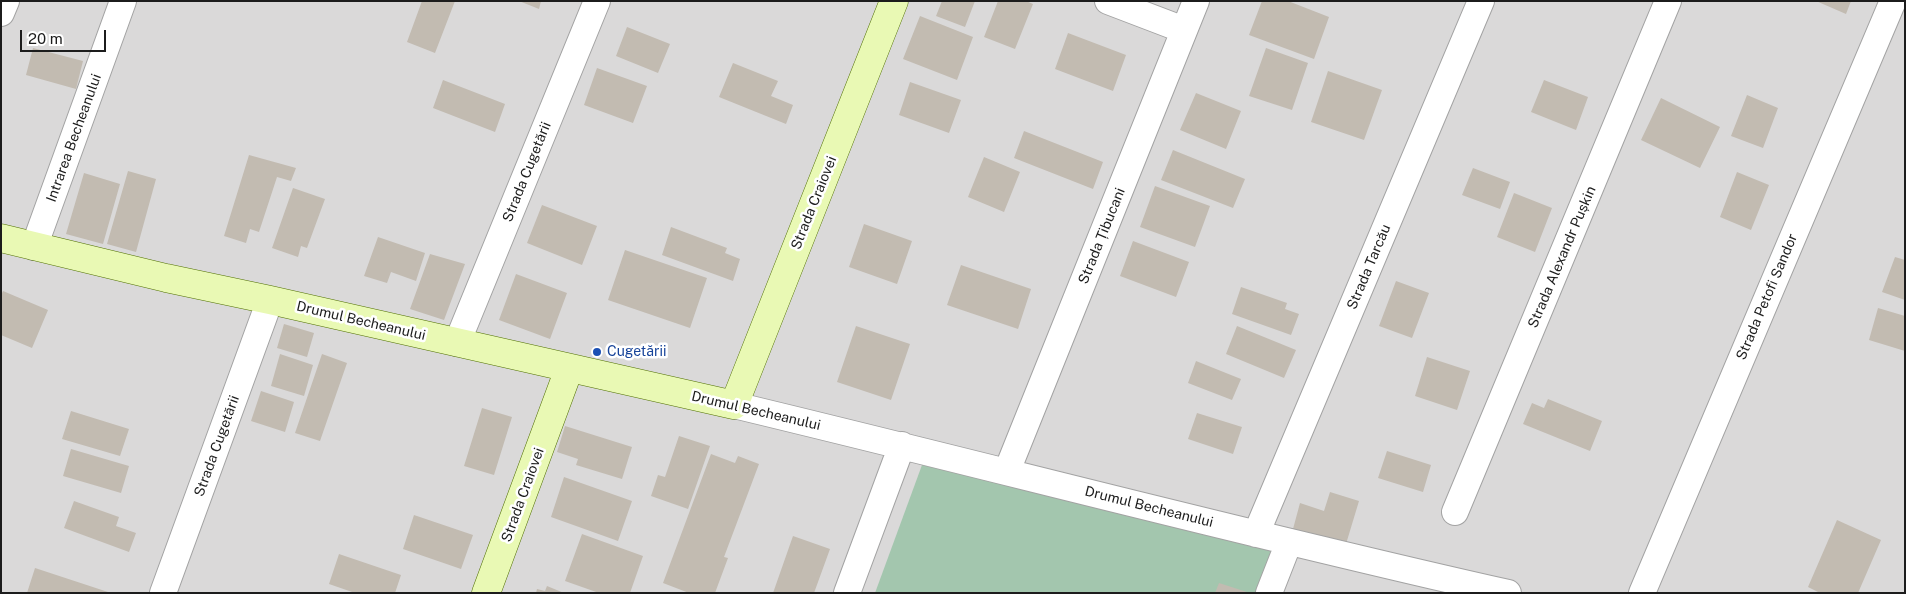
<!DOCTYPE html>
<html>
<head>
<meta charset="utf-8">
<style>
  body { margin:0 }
  #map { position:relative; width:1906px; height:594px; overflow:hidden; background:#edece1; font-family:"Public Sans",sans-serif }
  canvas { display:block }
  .frame { position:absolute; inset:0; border:2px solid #1c1c1c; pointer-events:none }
  .scale { position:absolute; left:20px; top:30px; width:86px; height:22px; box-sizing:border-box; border:2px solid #1c1c1c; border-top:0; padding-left:6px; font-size:15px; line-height:18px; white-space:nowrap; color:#1c1c1c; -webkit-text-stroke:4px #fff; paint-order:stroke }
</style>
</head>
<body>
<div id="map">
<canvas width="1906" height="594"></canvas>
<div class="frame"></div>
<div class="scale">20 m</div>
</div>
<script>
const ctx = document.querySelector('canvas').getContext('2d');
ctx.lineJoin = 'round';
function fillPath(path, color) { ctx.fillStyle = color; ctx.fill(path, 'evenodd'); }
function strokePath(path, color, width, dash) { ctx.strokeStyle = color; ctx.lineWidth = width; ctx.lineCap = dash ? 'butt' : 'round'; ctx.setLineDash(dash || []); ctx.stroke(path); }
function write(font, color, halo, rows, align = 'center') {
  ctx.font = font + ' "Public Sans",sans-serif'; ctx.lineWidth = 5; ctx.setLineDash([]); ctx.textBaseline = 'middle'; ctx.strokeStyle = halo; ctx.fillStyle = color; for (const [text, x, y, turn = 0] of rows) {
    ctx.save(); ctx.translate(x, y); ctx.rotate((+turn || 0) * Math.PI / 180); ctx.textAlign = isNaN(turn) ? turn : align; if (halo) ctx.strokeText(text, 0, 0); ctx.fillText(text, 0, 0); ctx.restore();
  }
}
const residential = new Path2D(`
  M1,1H1905V593H1Z`);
const cemetery = new Path2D(`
  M922,465L1286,545L1267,593H875Z`);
const building = new Path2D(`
  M422,1H455L435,53L407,42Z
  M519,1H541L539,9Z
  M942,1H975L965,27L936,16Z
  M998,1H1026L1033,4L1015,49L984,37Z
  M1262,1H1288L1329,17L1314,59L1249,35Z
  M1816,1H1851L1846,14Z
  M920,16L973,37L957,80L903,59Z
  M627,27L670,44L658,73L616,56Z
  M1068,33L1126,55L1113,91L1055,69Z
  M33,48L83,61L76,89L26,75Z
  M1266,48L1308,63L1292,110L1249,96Z
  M733,63L778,81L771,96L793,105L786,124L719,97Z
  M597,68L647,86L633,123L584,105Z
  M1328,71L1382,90L1364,140L1311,122Z
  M443,80L505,104L495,132L433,108Z
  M1544,80L1588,97L1576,130L1531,112Z
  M910,82L961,100L949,133L899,115Z
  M1196,93L1241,111L1226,149L1180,130Z
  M1747,95L1778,108L1763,148L1731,136Z
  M1661,98L1720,127L1700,168L1641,140Z
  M1024,131L1103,162L1093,189L1014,158Z
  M1173,150L1245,179L1233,208L1161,180Z
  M249,155L296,168L291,181L277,177L259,232L250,229L246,243L224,236Z
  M984,157L1020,172L1004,212L968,197Z
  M1473,168L1510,182L1500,209L1462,195Z
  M128,171L156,179L136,252L107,244Z
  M1737,172L1769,185L1751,230L1720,217Z
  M84,173L120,184L103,244L66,234Z
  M1155,186L1210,206L1195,247L1140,227Z
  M293,188L325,199L307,248L301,246L298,257L272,248Z
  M1514,193L1552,208L1535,252L1497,237Z
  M542,205L597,226L582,265L527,243Z
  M864,224L912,241L897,284L849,267Z
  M671,227L727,248L725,253L740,259L733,281L662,255Z
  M378,237L425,253L416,281L391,272L387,283L364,276Z
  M1133,241L1189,262L1176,297L1120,276Z
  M625,250L707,278L690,328L608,300Z
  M430,254L465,264L444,320L410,309Z
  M1895,257L1905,260V300L1882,292Z
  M961,265L1031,289L1018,329L947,305Z
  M516,274L567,293L550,339L499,320Z
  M1396,281L1429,293L1412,338L1379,326Z
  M1241,287L1287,303L1285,309L1299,314L1291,335L1232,314Z
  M3,291L48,310L32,348L1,335V295Z
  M1878,308L1905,316V351L1869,340Z
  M284,324L314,333L307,357L277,348Z
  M856,326L910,344L891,400L837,382Z
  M1237,326L1296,350L1284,378L1226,354Z
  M280,354L313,365L304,396L271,386Z
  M322,354L347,363L320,441L295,433Z
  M1427,357L1470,371L1457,410L1415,396Z
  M1196,361L1241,379L1232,400L1188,383Z
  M261,391L294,402L285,432L251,421Z
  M1548,399L1602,421L1590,451L1523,424L1532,403L1544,408Z
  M482,408L512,417L494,475L464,466Z
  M71,411L129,429L120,456L62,439Z
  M1197,413L1242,427L1233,454L1188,439Z
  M565,426L632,447L622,479L576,465L578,459L557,452Z
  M679,436L710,446L688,509L651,496L658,475L665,477Z
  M71,449L129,466L121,493L63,476Z
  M1387,451L1431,465L1423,492L1378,478Z
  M711,454L735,463L738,456L759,464L724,557L728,558L715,593H689L663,583Z
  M564,477L632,501L618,541L551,517Z
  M1330,492L1359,501L1346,544L1293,529L1300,503L1324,511Z
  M74,501L119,517L116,526L136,533L129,552L64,528Z
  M414,515L473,535L461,569L403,549Z
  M1837,520L1881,540L1858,593H1820L1808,587Z
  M582,534L643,556L630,593H599L565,581Z
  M793,536L830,549L814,593H773Z
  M339,554L401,575L395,593H355L329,584Z
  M35,568L108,592V593H27Z
  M1219,583L1247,592V593H1215Z
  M547,586L564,593H536L537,589L545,591Z`);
const street = new Path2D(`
  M1108,1L1184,30
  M1,13L6,1
  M34,247L123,1
  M457,343L597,1
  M734,405C992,467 1249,535 1508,593
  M1007,471L1196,1
  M1455,512L1668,1
  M1256,534L1481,1
  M163,593L270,300
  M847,593L902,445
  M1269,593L1289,542
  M1642,593L1893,1`);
const secondary = new Path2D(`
  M1,238L166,278L270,300L734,405L894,1
  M486,593L569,369`);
const markers = [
  [597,352,5,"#1a4fb4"]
];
const streetNames = [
  ["Intrarea Becheanului",74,138,-70],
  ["Strada Cugetării",527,172,-68],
  ["Strada Craiovei",814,203,-68],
  ["Strada Țibucani",1102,236,-68],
  ["Strada Alexandr Pușkin",1562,257,-67],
  ["Strada Tarcău",1369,267,-67],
  ["Strada Petofi Sandor",1767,297,-67],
  ["Drumul Becheanului",361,321,13],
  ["Drumul Becheanului",756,411,13],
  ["Strada Cugetării",217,446,-70],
  ["Strada Craiovei",523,495,-70],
  ["Drumul Becheanului",1149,507,14]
];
const transitNames = [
  ["Cugetării",607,352]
];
fillPath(residential, '#dad9d9');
fillPath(cemetery, '#a3c6ae');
fillPath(building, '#c2bbb1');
strokePath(street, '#a3a3a3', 28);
strokePath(secondary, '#527105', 29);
strokePath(street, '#fff', 26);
strokePath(secondary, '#e9f9b4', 28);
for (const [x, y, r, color] of markers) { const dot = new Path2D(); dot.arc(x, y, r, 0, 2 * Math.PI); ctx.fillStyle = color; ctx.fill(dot); strokePath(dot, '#fff', 2); }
write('14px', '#1c1c1c', '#fff', streetNames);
write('14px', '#164399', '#fff', transitNames, 'left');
</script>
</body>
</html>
